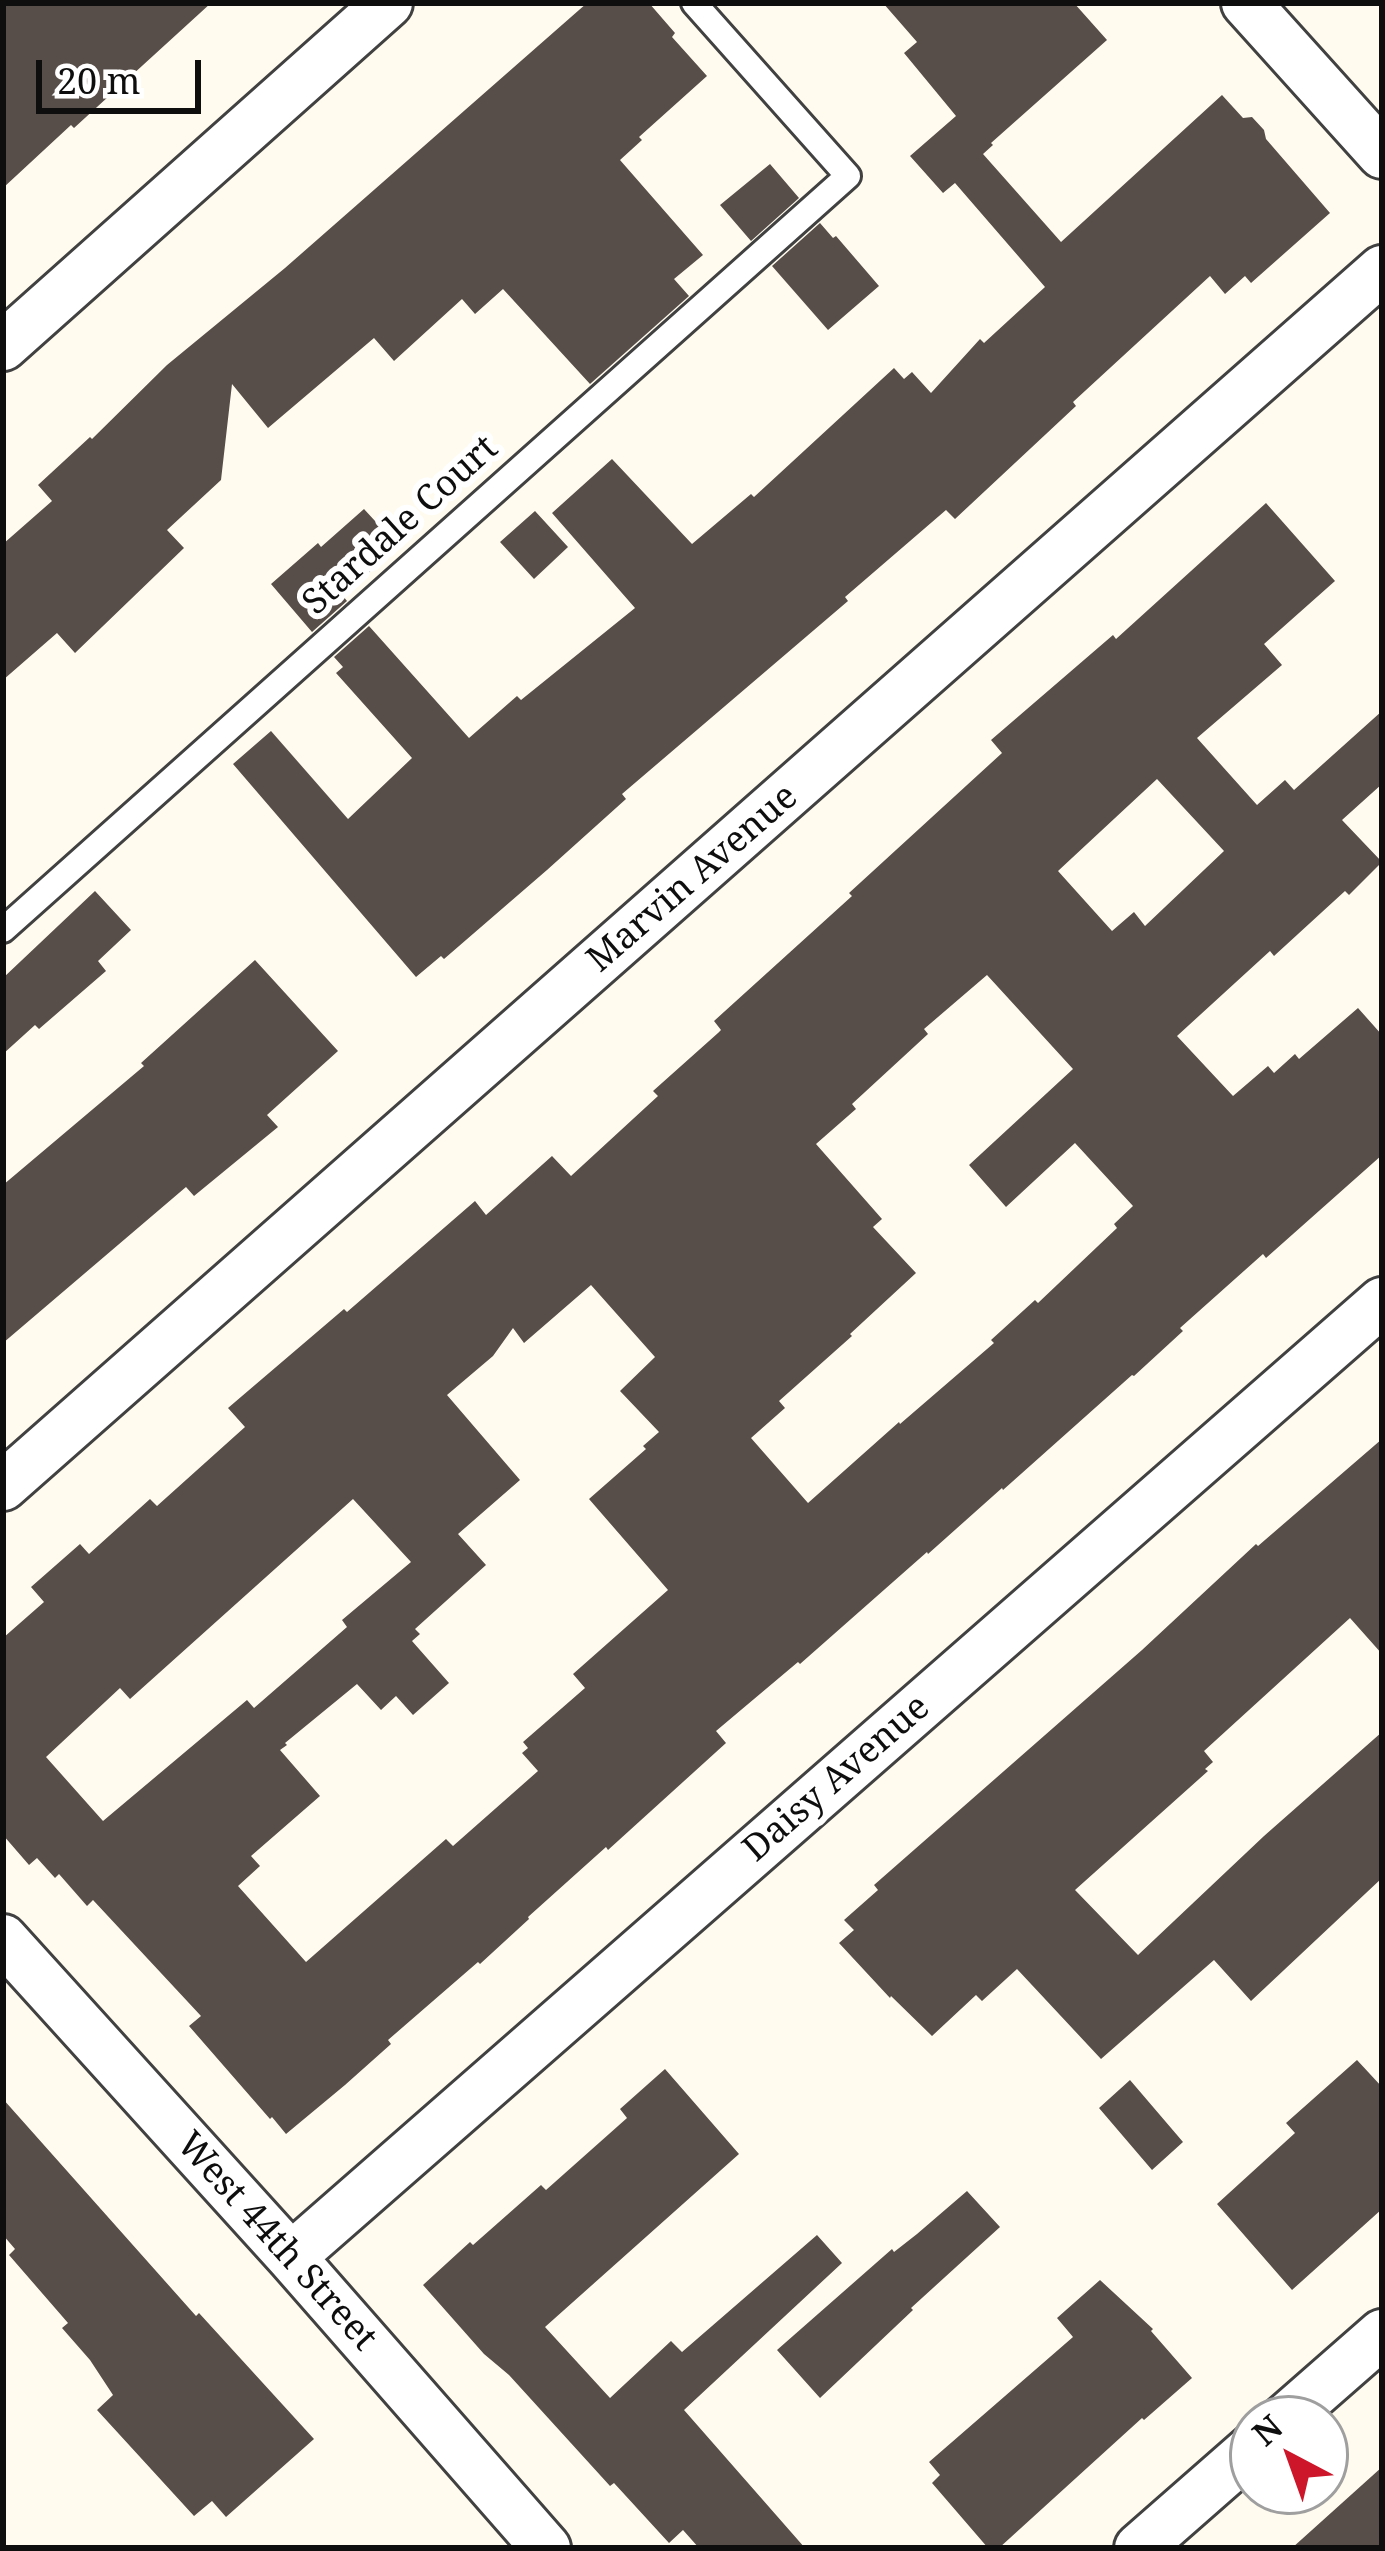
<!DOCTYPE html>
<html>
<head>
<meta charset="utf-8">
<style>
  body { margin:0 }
  #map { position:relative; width:1385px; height:2551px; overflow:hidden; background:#fffbef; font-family:"Noto Serif",serif }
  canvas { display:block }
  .frame { position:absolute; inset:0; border:6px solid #0e0e0e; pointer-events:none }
  .north { position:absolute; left:1229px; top:2395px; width:120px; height:120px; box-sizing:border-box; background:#fff; border:3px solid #9f9f9f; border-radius:50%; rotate:319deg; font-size:33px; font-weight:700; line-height:48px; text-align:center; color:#0e0e0e }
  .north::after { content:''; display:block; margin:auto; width:42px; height:54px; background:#ce162b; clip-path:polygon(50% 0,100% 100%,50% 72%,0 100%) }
  .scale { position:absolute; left:36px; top:60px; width:165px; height:54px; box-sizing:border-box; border:6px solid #0e0e0e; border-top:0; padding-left:15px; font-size:36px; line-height:42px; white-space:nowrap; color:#0e0e0e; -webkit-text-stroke:9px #fff; paint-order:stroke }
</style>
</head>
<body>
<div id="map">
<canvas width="1385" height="2551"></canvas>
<div class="frame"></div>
<div class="north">N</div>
<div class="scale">20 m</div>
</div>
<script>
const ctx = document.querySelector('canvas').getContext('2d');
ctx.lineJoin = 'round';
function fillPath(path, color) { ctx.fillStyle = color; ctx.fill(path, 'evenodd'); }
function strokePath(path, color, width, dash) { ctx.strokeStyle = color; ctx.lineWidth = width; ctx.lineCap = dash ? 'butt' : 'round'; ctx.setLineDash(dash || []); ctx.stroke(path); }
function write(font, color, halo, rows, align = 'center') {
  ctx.font = font + ' "Noto Serif",serif'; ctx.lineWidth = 12; ctx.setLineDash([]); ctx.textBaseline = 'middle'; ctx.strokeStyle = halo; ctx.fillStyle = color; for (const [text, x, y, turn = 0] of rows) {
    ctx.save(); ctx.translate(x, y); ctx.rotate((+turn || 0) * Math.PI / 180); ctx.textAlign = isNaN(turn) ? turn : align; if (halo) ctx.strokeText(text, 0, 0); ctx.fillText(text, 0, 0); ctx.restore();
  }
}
const building = new Path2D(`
  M3,3H211L74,128L71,125L3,188Z
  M587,3H649L675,33L672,37L707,76L639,137L642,140L620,160L703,255L674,279L689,296L590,384L503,289L475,314L462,299L394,361L374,338L268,428L232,384L221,480L167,530L184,548L75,653L57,633L3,680V544L52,501L38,485L90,437L92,439L167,365L285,268Z
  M883,3H1074L1107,40L991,143L993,145L983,154L1061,242L1222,95L1243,118L1252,117L1264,130L1266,139L1330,213L1251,283L1245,276L1225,294L1210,276L1073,402L1076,406L955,519L946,510L845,597L848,601L622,794L626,799L547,870L444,959L441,956L416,977L233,764L271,731L348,819L412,758L336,673L343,667L334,657L369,626L469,738L517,696L521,700L635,608L552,513L612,459L692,544L751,494L754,497L894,368L904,379L912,372L931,393L980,339L984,343L1045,287L955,183L943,193L910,156L956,116L904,53L917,42Z
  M770,164L799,198L751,241L720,205Z
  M820,223L833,238L836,236L879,286L828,330L772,266Z
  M1266,503L1335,581L1264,644L1282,665L1197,738L1257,805L1285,780L1294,790L1382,711V784L1342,820L1382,862L1349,895L1345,891L1274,956L1270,951L1177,1036L1233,1096L1268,1066L1274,1073L1295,1054L1299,1059L1358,1008L1382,1035V1155L1266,1258L1263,1254L1180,1328L1183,1331L1134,1376L1132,1375L1003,1490L1002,1488L928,1554L927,1552L800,1664L798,1662L716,1731L726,1743L608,1850L606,1847L528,1917L529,1919L480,1964L478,1962L388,2040L391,2044L345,2085L286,2134L272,2117L270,2119L189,2026L201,2016L93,1900L87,1906L59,1874L55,1878L37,1858L29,1865L3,1835V1638L44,1602L31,1587L80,1544L89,1554L150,1499L157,1506L245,1427L228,1408L344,1309L347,1312L475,1201L486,1215L552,1156L571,1176L658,1096L653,1091L718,1033L721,1030L714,1021L852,896L849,893L1002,753L991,740L1113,635L1116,639ZM1157,779L1224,851L1145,926L1134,912L1112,931L1058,871ZM987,975L1073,1069L969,1165L1006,1207L1075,1143L1133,1206L1114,1224L1117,1228L1038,1303L1035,1300L991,1340L994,1343L900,1424L899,1422L808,1503L751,1438L785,1408L779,1401L852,1336L850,1334L916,1273L873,1227L882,1219L816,1144L856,1109L852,1104L928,1034L924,1029ZM591,1285L655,1357L620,1391L659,1432L643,1446L646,1449L589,1499L668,1590L573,1674L585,1688L523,1742L528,1748L522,1753L538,1771L453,1846L446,1839L306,1962L238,1886L260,1866L251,1856L320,1796L280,1750L287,1745L285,1743L357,1684L381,1710L396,1696L413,1715L449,1683L412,1641L420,1634L415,1629L486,1565L458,1534L520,1480L447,1395L493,1356L513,1328L524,1343ZM353,1499L411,1562L342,1620L347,1627L254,1708L247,1700L103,1821L46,1757L120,1688L130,1699Z
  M364,509L398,546L343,596L347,601L312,632L271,584L318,543L321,547Z
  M535,511L568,547L534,579L500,542Z
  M95,891L131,930L98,961L106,971L39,1029L35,1025L3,1054V978Z
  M255,960L338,1051L267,1115L278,1127L194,1196L186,1187L3,1343V1185L144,1066L141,1063Z
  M1382,1439V1654L1350,1618L1204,1751L1213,1762L1205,1769L1208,1771L1075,1890L1138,1955L1264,1836L1382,1732V1878L1251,2001L1214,1960L1101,2059L1017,1969L982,2001L976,1995L932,2036L891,1996L890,1998L839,1943L854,1930L844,1920L878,1890L874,1885L1142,1650L1256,1544L1258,1546Z
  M1357,2060L1382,2087V2209L1292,2290L1217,2204L1295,2133L1286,2123Z
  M665,2069L739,2154L545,2327L610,2398L671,2341L682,2352L817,2235L842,2263L684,2410L805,2548H699L683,2530L669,2543L614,2483L610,2486L509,2375L484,2354L423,2285L470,2242L473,2245L541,2185L546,2190L627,2118L620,2109Z
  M1130,2080L1183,2142L1152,2170L1099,2108Z
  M3,2099L196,2316L199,2313L314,2439L226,2517L212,2501L194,2516L97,2410L113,2395L90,2360L62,2328L68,2323L9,2255L15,2249L3,2235Z
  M967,2191L1000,2227L911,2308L913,2310L820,2398L777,2350L892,2249L894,2252L917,2234Z
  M1100,2280L1153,2329L1151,2331L1192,2378L1144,2420L1142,2418L999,2548H988L932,2483L940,2475L929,2462L1073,2337L1057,2318Z
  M1382,2467V2548H1292Z`);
const lane = new Path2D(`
  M3,930L848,176L694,3`);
const street = new Path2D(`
  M1246,3L1382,154
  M3,346L388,3
  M3,1486L1382,270
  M3,1939L291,2257L546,2548
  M291,2257L1382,1302
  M1285,2419L1382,2334
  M1139,2548L1253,2448`);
const streetNames = [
  ["Stardale Court",401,526,-42],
  ["Marvin Avenue",693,879,-41],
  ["Daisy Avenue",837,1779,-41],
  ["West 44th Street",276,2242,48]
];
fillPath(building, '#584e49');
strokePath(lane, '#414141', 30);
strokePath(street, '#414141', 54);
strokePath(lane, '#fff', 24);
strokePath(street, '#fff', 48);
write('36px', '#0e0e0e', '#fff', streetNames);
</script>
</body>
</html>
